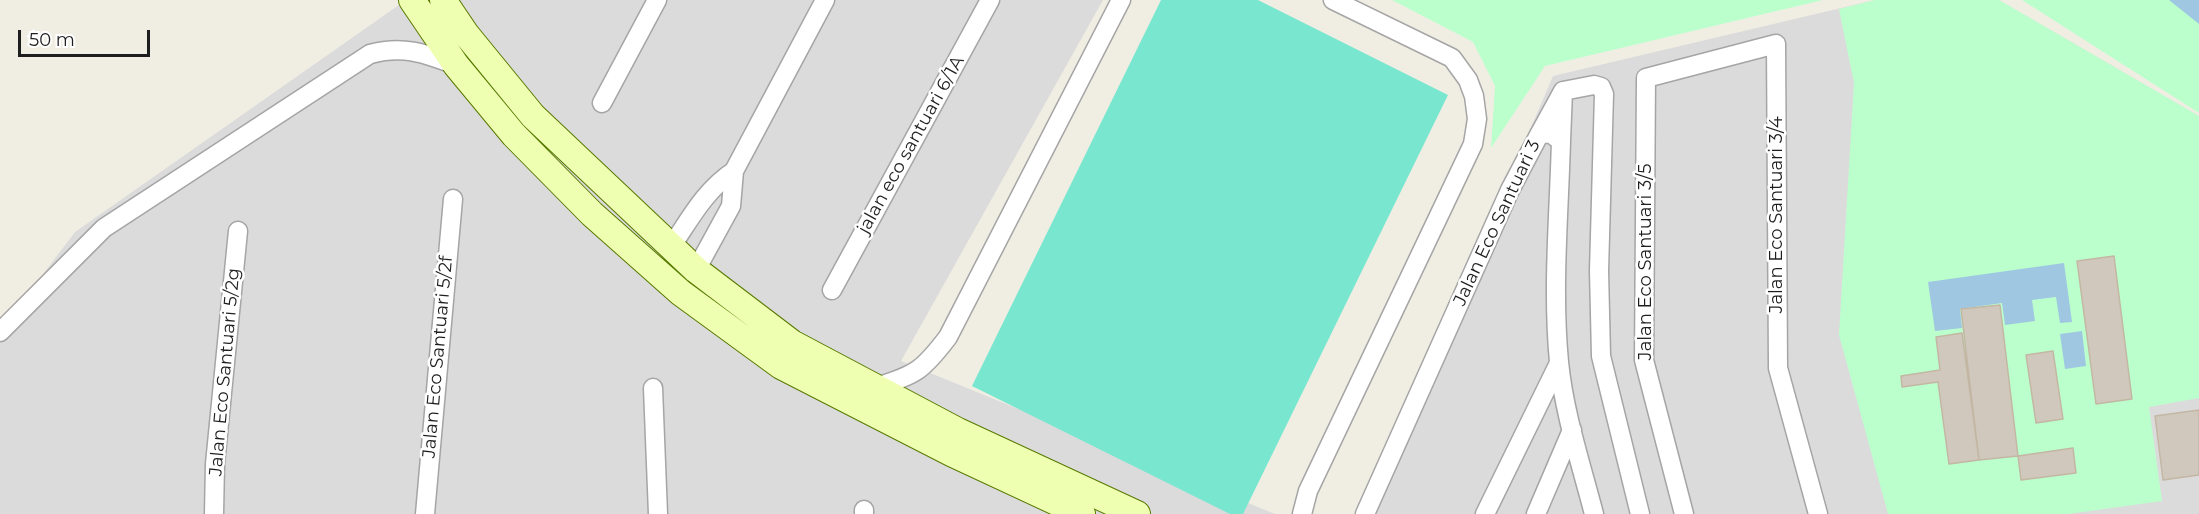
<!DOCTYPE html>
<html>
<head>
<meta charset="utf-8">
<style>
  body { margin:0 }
  #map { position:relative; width:2199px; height:514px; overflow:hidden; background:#f0eee3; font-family:Montserrat,sans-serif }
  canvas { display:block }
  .scale { position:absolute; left:18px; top:30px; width:132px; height:27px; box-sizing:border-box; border:3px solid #1e1e1e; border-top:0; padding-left:8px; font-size:18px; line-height:21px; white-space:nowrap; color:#1e1e1e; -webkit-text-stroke:4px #fff; paint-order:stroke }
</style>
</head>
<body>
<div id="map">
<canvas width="2199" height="514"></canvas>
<div class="scale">50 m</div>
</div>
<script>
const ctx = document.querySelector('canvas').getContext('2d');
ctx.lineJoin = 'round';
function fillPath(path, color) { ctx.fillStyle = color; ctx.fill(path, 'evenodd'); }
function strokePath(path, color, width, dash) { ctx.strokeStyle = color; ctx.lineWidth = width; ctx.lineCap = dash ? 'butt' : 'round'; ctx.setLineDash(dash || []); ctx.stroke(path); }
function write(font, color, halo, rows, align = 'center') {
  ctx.font = font + ' Montserrat,sans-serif'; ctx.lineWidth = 5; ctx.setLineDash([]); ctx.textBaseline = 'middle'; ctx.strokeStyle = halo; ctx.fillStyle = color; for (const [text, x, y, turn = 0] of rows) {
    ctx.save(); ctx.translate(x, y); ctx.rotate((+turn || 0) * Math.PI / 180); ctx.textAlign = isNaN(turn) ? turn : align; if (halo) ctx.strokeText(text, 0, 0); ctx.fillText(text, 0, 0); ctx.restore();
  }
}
const residential = new Path2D(`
  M406,0H1103L901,361L1275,514H0V331L75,232Z
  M1875,0H1999L2199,116V514H1365L1553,76Z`);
const park = new Path2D(`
  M1392,0H1823L1545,66L1491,148L1495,86L1473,42Z
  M1875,0H1999L2199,116V398L2149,407L2162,501L2068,514H1888L1839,335L1854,83L1839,9Z
  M2022,0H2199V113Z`);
const pitch = new Path2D(`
  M1161,0H1258L1448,95L1243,514H1230L972,386Z`);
const water = new Path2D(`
  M2169,0H2199V24Z
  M2064,263L2072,322L2060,323L2056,297L2032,300L2035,321L2005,325L2002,303L1960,309L1962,328L1935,331L1928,282Z
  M2082,331L2086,366L2065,369L2060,334Z`);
const building = new Path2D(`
  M2114,256L2132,399L2096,404L2077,261Z
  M2000,305L2018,456L1979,460L1961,309Z
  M1962,333L1979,460L1949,464L1938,382L1902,387L1901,376L1940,370L1936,337Z
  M2053,351L2063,419L2036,423L2026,355Z
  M2199,410V475L2163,480L2155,416Z
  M2073,448L2076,473L2021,480L2018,456Z`);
const street = new Path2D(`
  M1563,91L1594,85L1601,87L1604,94L1599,271L1601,356L1640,514
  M602,103L657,0
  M1540,133L1563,91L1561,141
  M671,247C690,219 705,190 734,171
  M696,270L731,206L734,171L825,0
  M832,290L990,0
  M0,332L104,228L370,54C403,45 424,53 456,65
  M876,387C916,375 923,370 948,337L1121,0
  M653,388L658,514
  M864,510V514
  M214,514L215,464L238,231
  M425,514L453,199
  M1302,514L1308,491L1473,144L1477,119L1474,96L1468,80L1452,58L1333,0
  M1365,514L1510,190L1540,133L1551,134L1561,141C1559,214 1552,289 1559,362C1564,413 1581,464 1594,514
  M1485,514L1559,363
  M1536,514L1572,430
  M1684,514L1644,360L1646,78L1776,44L1778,368L1818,514`);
const secondary = new Path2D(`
  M412,0L456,65L514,135L592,214L681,293L781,366L951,453L1082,514
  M443,0L466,34L533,116L696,270L792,343L958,431L1137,514`);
const streetNames = [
  ["jalan eco santuari 6/1A",911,145,-61],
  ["Jalan Eco Santuari 3/4",1777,215,-90],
  ["Jalan Eco Santuari 3",1497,223,-65],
  ["Jalan Eco Santuari 3/5",1646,262,-90],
  ["Jalan Eco Santuari 5/2f",438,357,-85],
  ["Jalan Eco Santuari 5/2g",225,372,-85]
];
fillPath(residential, '#dcdbdb');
fillPath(park, '#bbffcd');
fillPath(pitch, '#79e7d0');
fillPath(water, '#9fc7e2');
fillPath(building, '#d0c8bc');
strokePath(building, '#c3b7a4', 1.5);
strokePath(street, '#a5a5a5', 21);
strokePath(secondary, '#587a00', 28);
strokePath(street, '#fff', 18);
strokePath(secondary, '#eeffb2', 26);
write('18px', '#1e1e1e', '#fff', streetNames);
</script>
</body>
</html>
